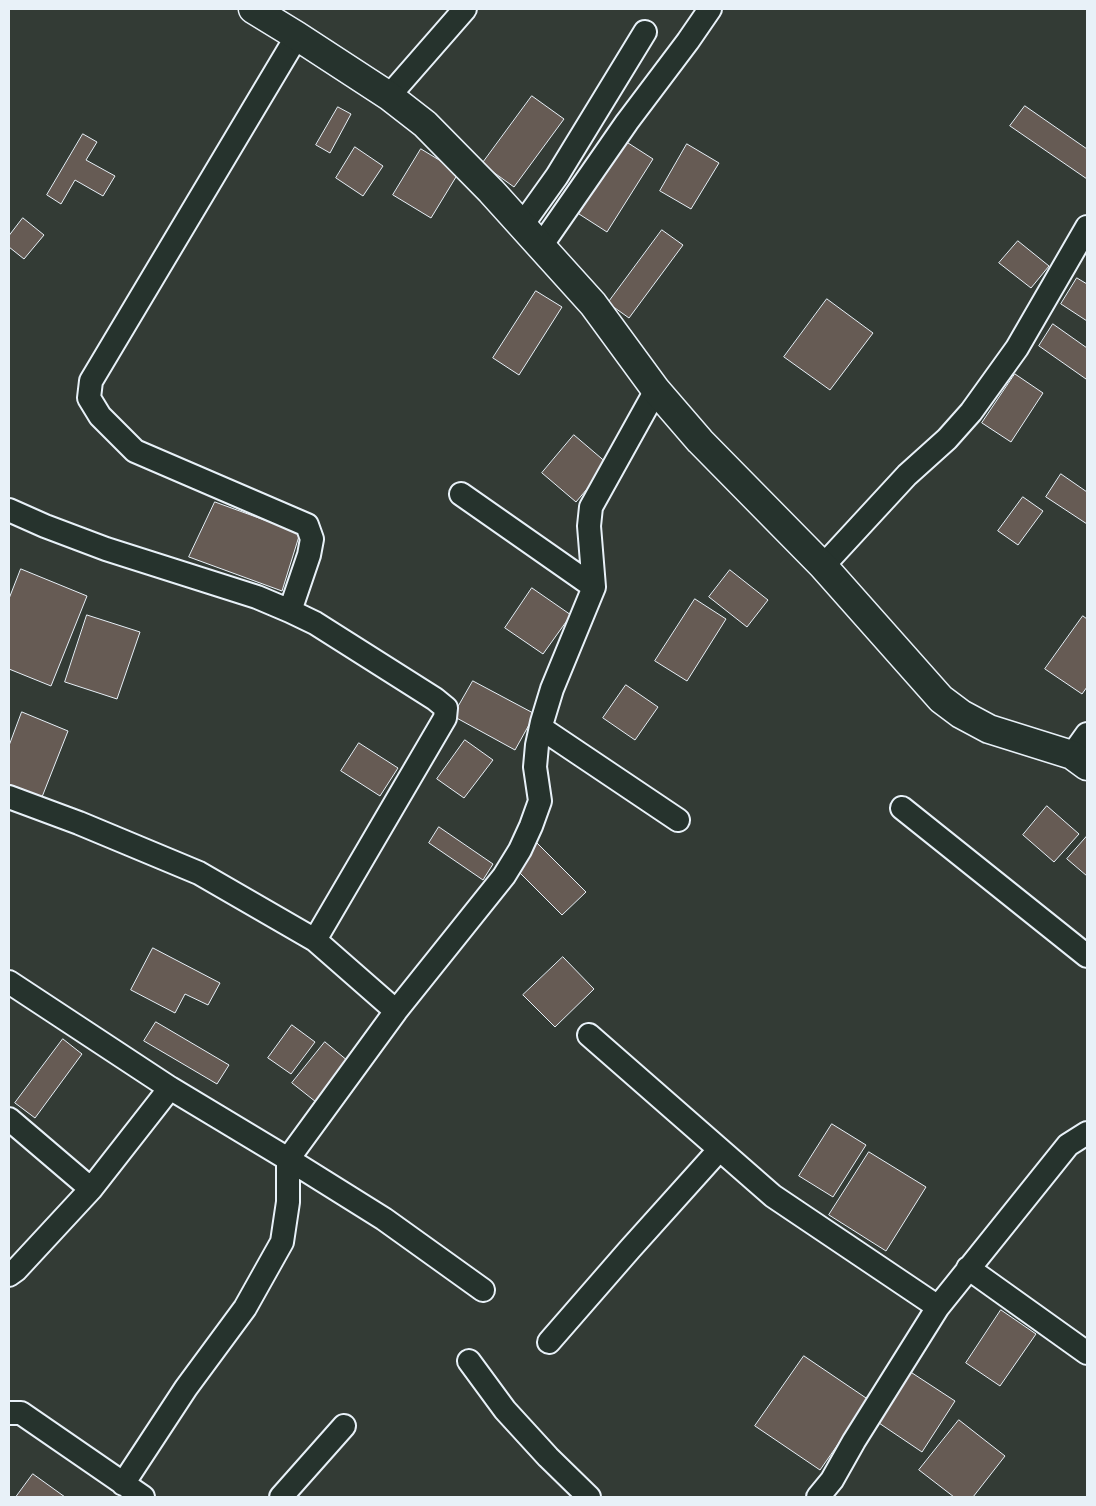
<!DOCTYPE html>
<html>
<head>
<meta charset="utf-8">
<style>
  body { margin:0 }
  #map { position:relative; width:1096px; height:1506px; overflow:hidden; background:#333b35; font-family:Dekko,sans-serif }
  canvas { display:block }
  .frame { position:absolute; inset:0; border:10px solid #e8f1f8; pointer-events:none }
</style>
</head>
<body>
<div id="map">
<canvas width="1096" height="1506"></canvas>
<div class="frame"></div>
</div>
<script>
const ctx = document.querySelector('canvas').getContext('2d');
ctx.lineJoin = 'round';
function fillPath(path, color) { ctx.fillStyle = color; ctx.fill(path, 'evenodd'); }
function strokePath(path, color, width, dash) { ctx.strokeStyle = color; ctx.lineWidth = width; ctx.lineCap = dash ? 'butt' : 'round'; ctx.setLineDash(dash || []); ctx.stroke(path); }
const building = new Path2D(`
  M532,96L564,119L514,187L482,164Z
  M1025,106L1087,149V179L1010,126Z
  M338,107L351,114L330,153L316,145Z
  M83,134L97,142L86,160L115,176L103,196L75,180L61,204L47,195Z
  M625,141L653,159L607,232L579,214Z
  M687,144L719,163L691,209L660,191Z
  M355,147L383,166L363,196L336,178Z
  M421,149L459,172L431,218L393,195Z
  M23,218L44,235L24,259L9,247V236Z
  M662,230L683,245L629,318L608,303Z
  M1018,241L1049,266L1031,288L999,263Z
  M1077,278L1087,284V321L1061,304Z
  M536,291L562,307L519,375L493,358Z
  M827,299L873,333L830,390L784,357Z
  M1053,324L1087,348V377L1086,379L1039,346Z
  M1015,374L1043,393L1011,442L982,423Z
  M574,435L608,464L576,502L542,473Z
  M1061,474L1087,492V524L1046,497Z
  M1023,497L1043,511L1018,545L998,531Z
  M215,502L300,533L282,591L189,557Z
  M21,569L87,596L51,686L9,669V599Z
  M730,570L768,600L747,627L709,597Z
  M532,588L571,615L543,654L505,628Z
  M695,599L726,619L687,681L655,661Z
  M87,615L140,632L117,699L65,682Z
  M1083,616L1087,619V687L1082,694L1045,669Z
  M473,681L535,714L515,750L453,716Z
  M626,685L658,707L635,740L603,718Z
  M22,712L68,731L42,797L9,784V746Z
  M465,740L493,760L464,798L437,779Z
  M359,743L398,768L380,796L341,771Z
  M1047,806L1079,834L1054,862L1023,835Z
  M439,827L493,864L483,880L429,843Z
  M1087,836V876L1067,859Z
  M536,842L586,892L562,915L512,865Z
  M153,948L220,983L208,1005L185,994L175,1013L131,990Z
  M563,957L594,989L555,1027L523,995Z
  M156,1022L229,1065L217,1084L144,1041Z
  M292,1025L315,1042L291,1074L268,1058Z
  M63,1039L82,1054L35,1118L15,1103Z
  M325,1042L348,1061L316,1102L292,1083Z
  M832,1124L866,1145L833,1197L799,1176Z
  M869,1152L926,1187L886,1251L829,1215Z
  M1001,1310L1036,1334L1000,1386L966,1363Z
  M804,1356L869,1400L820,1470L755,1426Z
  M906,1369L955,1401L922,1452L873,1419Z
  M959,1420L1005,1456L973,1497H954L919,1470Z
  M33,1474L65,1497H16Z`);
const minor = new Path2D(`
  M389,96L465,9
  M522,225L557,176L645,32
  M541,246L627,122L688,41L710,9
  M461,494L594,587
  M9,510L45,526L106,549L257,597L290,611L315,623L435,699L446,708L445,718L315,940
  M823,566L907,475L947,439L971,412L1017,348L1087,227
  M290,611L309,555L312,539L307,525L135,451L100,416L89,398L91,381L297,36
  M541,728L678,820
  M1072,755L1087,734
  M9,797L79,823L199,873L315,940L396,1011
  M902,808L1087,956
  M9,982L170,1088L288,1159L396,1011L504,876L520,850L531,826L540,801L535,767L537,745L542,722L552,689L594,587L589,526L591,507L656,390
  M589,1035L773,1196L938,1307
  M9,1119L91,1189
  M288,1159L384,1219L483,1290
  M968,1268L1087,1353
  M9,1275L16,1270L91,1189L170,1088
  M549,1342L630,1249L719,1150
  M469,1361L505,1410L548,1457L589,1497
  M9,1413H21L143,1497
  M123,1484L186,1388L245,1308L282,1242L288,1202V1159
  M281,1497L344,1426
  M818,1497L832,1480L854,1441L938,1307L1068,1145L1087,1133`);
const tertiary = new Path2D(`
  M253,9L297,36L389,96L425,124L491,191L593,304L656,390L700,441L823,566L941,699L961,714L989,729L1072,755L1087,766`);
fillPath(building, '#665b54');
strokePath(building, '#e8f1f8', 1);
strokePath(minor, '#e8f1f8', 26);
strokePath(tertiary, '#e8f1f8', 31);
strokePath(minor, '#26332d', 22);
strokePath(tertiary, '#26332d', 28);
</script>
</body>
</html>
